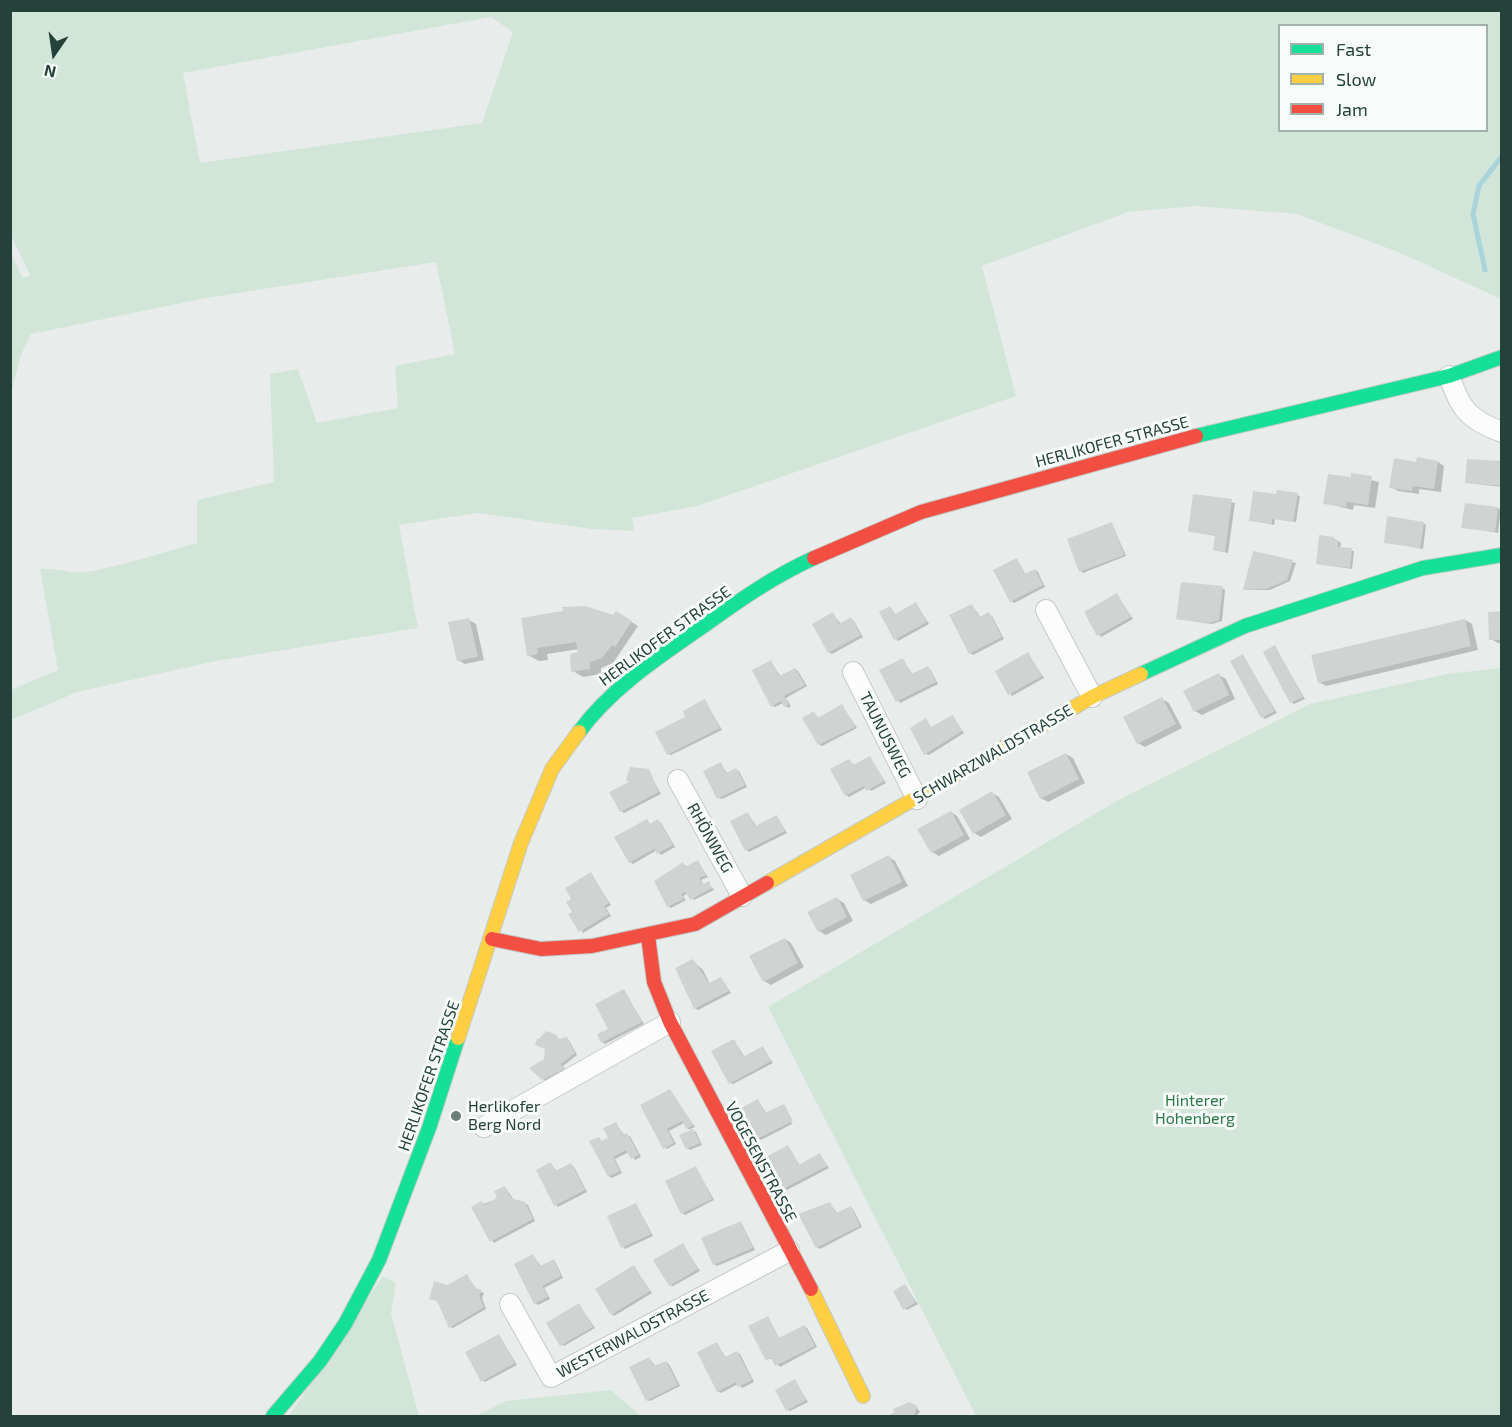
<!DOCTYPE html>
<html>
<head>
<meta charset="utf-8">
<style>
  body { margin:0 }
  #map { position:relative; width:1512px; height:1427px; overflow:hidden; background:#e8edeb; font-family:"Exo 2",sans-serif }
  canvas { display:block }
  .frame { position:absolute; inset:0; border:12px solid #24423a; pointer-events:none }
  .legend { position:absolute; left:1278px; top:24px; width:210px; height:108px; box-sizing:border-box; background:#f7fbf9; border:2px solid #a3b1ad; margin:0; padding:8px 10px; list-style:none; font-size:18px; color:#24423a }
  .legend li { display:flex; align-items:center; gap:12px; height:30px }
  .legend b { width:30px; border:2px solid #a3b1ad }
  .north { position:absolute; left:24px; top:24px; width:60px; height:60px; -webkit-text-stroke:4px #f7fbf9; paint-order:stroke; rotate:193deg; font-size:16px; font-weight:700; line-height:24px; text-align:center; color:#24423a }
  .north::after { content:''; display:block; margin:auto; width:21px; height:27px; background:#24423a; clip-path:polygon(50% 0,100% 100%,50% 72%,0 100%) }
</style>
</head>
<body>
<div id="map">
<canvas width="1512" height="1427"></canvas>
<div class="frame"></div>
<ul class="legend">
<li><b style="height:8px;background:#16e098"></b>Fast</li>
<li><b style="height:8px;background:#ffcf43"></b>Slow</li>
<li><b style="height:8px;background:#f24e42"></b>Jam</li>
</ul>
<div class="north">N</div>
</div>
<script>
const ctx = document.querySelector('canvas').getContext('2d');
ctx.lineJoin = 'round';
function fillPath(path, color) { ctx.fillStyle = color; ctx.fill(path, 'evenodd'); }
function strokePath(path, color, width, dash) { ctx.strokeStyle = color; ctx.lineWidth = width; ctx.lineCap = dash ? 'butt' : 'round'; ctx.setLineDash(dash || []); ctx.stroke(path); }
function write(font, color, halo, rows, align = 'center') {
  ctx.font = font + ' "Exo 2",sans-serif'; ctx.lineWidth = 6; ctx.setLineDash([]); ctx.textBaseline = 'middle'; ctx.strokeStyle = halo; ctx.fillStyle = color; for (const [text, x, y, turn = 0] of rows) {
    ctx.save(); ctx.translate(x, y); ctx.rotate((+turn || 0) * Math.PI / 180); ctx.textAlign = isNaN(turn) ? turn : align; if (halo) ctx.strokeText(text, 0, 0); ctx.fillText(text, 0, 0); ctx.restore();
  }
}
const green = new Path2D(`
  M11,10L1501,11V299L1398,252L1297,214L1196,206L1128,212L982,266L1016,396L697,506L632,518L634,531L592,529L478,513L399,525L418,628L216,661L77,692L11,720V690L58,670L40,569C56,567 69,574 86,572C123,566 160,553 197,543V500L274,482L270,374L298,369L317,423L398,408L395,366L455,354L436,262L206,298L31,334L21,355L11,394V254L23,278L30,275L11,235ZM491,17L513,32L482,123L200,163L183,73ZM1280,26H1486V130H1280Z
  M1501,668V1416H976L768,1007L1115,802L1310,704L1447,674Z
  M383,1276L396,1283L391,1313L419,1416H289Z
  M611,1390L641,1416H475L506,1401Z`);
const shadow = new Path2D(`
  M1438,462L1444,466L1441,492L1419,489V494L1398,491L1391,487L1418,464Z
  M1502,463V487L1467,483Z
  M1352,475L1379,482L1375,508L1354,505L1353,510L1325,503L1352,479Z
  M1297,495L1300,496L1296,522L1275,519L1274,525L1250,520L1277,496Z
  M1194,496L1235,503L1228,553L1214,550L1216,536L1193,532Z
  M1498,508L1501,510L1498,533L1463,527Z
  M1423,523L1426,525L1423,549L1385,542Z
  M1112,524L1126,556L1083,573L1081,571Z
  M1333,538L1341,543L1340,548L1354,551L1352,569L1318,564Z
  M1254,552L1296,563L1290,581L1270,590H1245Z
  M1017,559L1026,575L1035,570L1038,572L1045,587L1014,603L1011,601Z
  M1222,588L1225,590L1222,621L1212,624L1177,619Z
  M1117,595L1133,619L1101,637L1086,613Z
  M916,604L929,624L898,641L896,639L890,607L896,615Z
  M972,605L981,618L989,614L992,616L1004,639L973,655L970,653Z
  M1502,613V643H1498L1491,639Z
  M833,614L841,624L851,619L854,621L863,637L832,654L829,652Z
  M623,617L638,626L613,663L601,668V674L583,677L573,671L579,649L547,654L548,660L539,661L528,655L522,619Z
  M469,620L476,624L484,660L465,664L458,660Z
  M1465,620L1472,624L1478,650L1326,686L1319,682Z
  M1275,647L1305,699L1294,704L1291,702Z
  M1028,654L1044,678L1012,696L997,672Z
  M1243,656L1277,713L1265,719L1263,717Z
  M903,660L913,675L927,667L930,669L938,684L900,703L881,670Z
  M771,662L781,677L795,669L798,671L807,686L786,698L791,706L788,708L783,703L775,707L772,706Z
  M1219,675L1226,679L1235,699L1202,715L1195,711Z
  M1162,699L1169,703L1182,728L1145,747L1138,743Z
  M705,701L722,730L671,755L668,754Z
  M842,706L857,728L822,746L819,744L814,713L819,719Z
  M953,717L964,733L929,755L926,754V720L932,728Z
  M1066,754L1073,758L1085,783L1048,802L1041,798Z
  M870,758L886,783L871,791L867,787L849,797L846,795L849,760L855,766Z
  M720,764L728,774L736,770L739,771L747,787L722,799L719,798Z
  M648,770L661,794L624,813L621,811Z
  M992,793L999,797L1012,819L981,837L974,833Z
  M951,812L957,816L970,839L939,856L932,852Z
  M748,814L757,827L777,817L787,833L749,852L747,850Z
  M647,821L651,825L658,821L661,823L675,847L661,855L657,850L633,864L630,862Z
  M889,857L895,861L908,886L871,904L864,900L852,876Z
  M698,862L708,877L701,880L703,885L708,883L714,890L694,900L688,893L683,896L686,900L671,908L668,906L683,864L687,867Z
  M591,874L611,905L606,908L611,916L583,933L574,913Z
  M837,899L844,903L853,921L826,935L819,931Z
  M785,939L791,943L804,967L771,985L764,981Z
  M693,961L703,970L710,984L721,978L731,993L698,1010L695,1008Z
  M624,991L644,1024L605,1044L602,1042Z
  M554,1035L560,1040H569L577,1055L563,1066L566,1071L546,1081L543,1079L545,1060Z
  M734,1040L745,1058L763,1048L773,1063L733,1084L730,1083Z
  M670,1091L695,1127L690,1129L696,1132L702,1145L690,1150L687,1148L693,1131L687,1128L684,1123L669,1131L676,1144L667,1149L664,1147Z
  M758,1101L767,1114L783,1106L792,1124L761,1140L758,1138Z
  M616,1124L625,1136H630L641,1157L635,1160L629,1152L615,1159L622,1173L612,1178L609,1176L599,1138L602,1142L610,1138Z
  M788,1146L800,1166L820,1155L829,1168L787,1190L784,1188Z
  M551,1164L557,1172L571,1165L574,1167L587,1192L558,1207L556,1205Z
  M696,1168L714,1200L685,1215L682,1213Z
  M505,1187L514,1200L528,1205L535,1221L494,1243L473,1208L499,1198Z
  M636,1204L653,1236L625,1249L623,1247Z
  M830,1204L838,1214L850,1208L853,1209L862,1227L820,1249L817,1247Z
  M741,1222L755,1250L717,1266L714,1264Z
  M683,1245L700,1271L673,1286L670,1285Z
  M533,1256L542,1267L554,1261L556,1263L563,1278L544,1288L550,1299L538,1305L535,1303Z
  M634,1267L652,1293L614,1316L612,1314Z
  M467,1276L477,1290L484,1293L482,1298L486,1309L453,1328L450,1327Z
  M905,1286L918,1304L907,1310L904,1308Z
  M579,1305L595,1328L564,1346L561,1344Z
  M768,1318L780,1339L804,1326L807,1328L817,1347L780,1367L773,1359H767Z
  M499,1335L517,1365L485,1382L482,1380Z
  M717,1343L726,1358L737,1352L740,1354L754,1382L742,1388L738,1384L721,1393L718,1391Z
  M649,1358L656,1367L666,1362L669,1364L680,1386L650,1401L647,1400Z
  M795,1381L808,1402L790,1411L787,1410Z
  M914,1404L920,1412L916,1416H889Z`);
const stream = new Path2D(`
  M1485,270L1473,214L1479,186L1502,156`);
const building = new Path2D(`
  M1417,457L1438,461L1434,489L1413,486L1412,491L1389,488L1394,458L1416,462Z
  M1467,459L1502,461V486L1465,483Z
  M1351,473L1372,476L1368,505L1347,502L1346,507L1323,504L1328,474L1351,477Z
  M1277,490L1298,493L1293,522L1272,519V524L1249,521L1253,491L1276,494Z
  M1193,494L1232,499L1225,552L1213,550L1215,535L1188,532Z
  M1465,503L1498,507L1495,532L1461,528Z
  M1387,516L1424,522L1420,548L1384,543Z
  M1112,522L1124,555L1079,572L1067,539Z
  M1319,535L1334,537V540H1338V547L1352,548L1350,568L1316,564Z
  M1253,551L1293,560L1287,580L1266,589L1243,590Z
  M1017,558L1025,574L1035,569L1043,585L1010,602L993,570Z
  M1181,582L1223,586L1219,620L1208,623L1176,619Z
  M1117,593L1131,617L1097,636L1084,612Z
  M916,602L927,622L894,640L879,612L890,606L895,614Z
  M972,604L979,617L989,612L1002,637L969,654L949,615Z
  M585,606L613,615L616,611L632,621L615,647L612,645L602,658L590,662V669L571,672L570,654L578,652L576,642L537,648L538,654L527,656L521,618L563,611L562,607Z
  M1502,611V640H1489L1488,612Z
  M833,612L839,624L851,617L861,635L828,653L812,624Z
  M469,618L478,657L457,661L448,622Z
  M1465,619L1471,646L1318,683L1311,655Z
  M1275,645L1303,697L1290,703L1263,652Z
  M1028,652L1042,676L1008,695L995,671Z
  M1243,654L1275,711L1261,718L1230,661Z
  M903,658L911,674L928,666L936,682L896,702L879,670Z
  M771,660L779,676L795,668L805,685L784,696L789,704L784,707L781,701L771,707L752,670Z
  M1219,673L1229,695L1194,712L1183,691Z
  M1162,697L1176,724L1137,744L1123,717Z
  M705,699L720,728L667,755L655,732L685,717L683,711Z
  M842,704L855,727L818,745L802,718L814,711L818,718Z
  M953,715L962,731L924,755L910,728L926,718L931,727Z
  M1066,753L1079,779L1040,799L1027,772Z
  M870,756L884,781L867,791L864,786L845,796L830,769L849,759L853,765Z
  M721,762L726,773L736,768L745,785L717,799L703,771Z
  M630,767L649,769L659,792L620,812L609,792L629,782L626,780Z
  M992,791L1006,815L973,834L959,810Z
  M951,811L964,835L931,853L917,829Z
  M748,812L755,826L777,815L785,831L745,851L730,821Z
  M647,819L650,824L658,819L673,845L657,854L654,849L629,863L614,837Z
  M889,855L902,882L863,901L850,875Z
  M698,860L706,875L699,878L702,885L709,881L712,888L690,900L686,892L681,894L684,899L667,907L654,881L683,862L685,867Z
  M591,872L609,903L604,906L609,914L579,932L568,914L572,912L566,902L571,899L565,888Z
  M837,897L847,917L818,932L807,912Z
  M785,938L798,963L763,982L749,956Z
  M693,959L709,983L721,977L729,991L694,1009L675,968Z
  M624,989L642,1022L601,1043L597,1034L608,1029L595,1004Z
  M546,1031L555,1034L559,1039L567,1037L575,1053L561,1064L564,1069L542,1080L529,1068L544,1059L545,1049L535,1045L537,1039H539Z
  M734,1039L743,1057L763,1046L771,1061L729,1084L711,1051Z
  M670,1089L693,1125L686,1129L682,1121L667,1129L674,1143L663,1149L640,1105Z
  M758,1099L765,1113L784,1104L793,1121L757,1139L741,1108Z
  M616,1122L623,1135L627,1133L639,1155L631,1159L626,1150L613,1157L620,1171L608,1177L589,1141L599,1137L601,1141L608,1138L603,1128Z
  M693,1129L700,1143L686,1149L679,1135Z
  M788,1145L799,1165L820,1153L827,1166L783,1189L766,1157Z
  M551,1162L555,1171L571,1163L585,1190L554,1206L536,1170Z
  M696,1166L712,1199L681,1214L665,1181Z
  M505,1186L511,1198L525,1202L533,1219L490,1242L471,1207L482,1201L484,1205L497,1198L494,1191Z
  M830,1202L836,1213L851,1206L860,1226L816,1248L798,1214Z
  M636,1203L651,1234L621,1248L607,1216Z
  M741,1221L753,1248L713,1265L701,1238Z
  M683,1243L698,1269L669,1286L653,1260Z
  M533,1254L540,1266L554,1259L561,1276L542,1286L548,1297L534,1304L514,1264Z
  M634,1265L650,1291L611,1315L595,1289Z
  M467,1274L475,1288L482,1290L479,1295L484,1307L449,1328L437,1301L429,1299L434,1281L447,1285Z
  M905,1284L916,1302L903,1310L893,1291Z
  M579,1303L593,1327L560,1346L546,1323Z
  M768,1316L779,1338L804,1325L815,1346L775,1366L771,1358L766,1361L748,1326Z
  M499,1334L515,1363L481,1382L465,1352Z
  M717,1342L725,1357L737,1351L752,1380L738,1387L736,1382L717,1392L697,1352Z
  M649,1357L654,1366L666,1361L678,1385L646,1401L629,1367Z
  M795,1379L806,1400L786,1411L775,1390Z
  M909,1402L917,1406L914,1416H885L894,1413L893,1409Z`);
const street = new Path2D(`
  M1449,376C1461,409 1467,419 1502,432
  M1046,610L1092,697
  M853,672L917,799
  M678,780L742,896
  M484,1127L670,1022
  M510,1304L551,1377L789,1251`);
const fast = new Path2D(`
  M1196,436L1449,376L1502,357
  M1141,674L1245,626L1423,568L1502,555
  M579,732C611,688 660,656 705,625C740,600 774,576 814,558
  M273,1416L320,1361L345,1324L379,1260L429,1128L458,1038`);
const slow = new Path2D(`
  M767,883L1092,697L1141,674
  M458,1038L521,843L552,769L579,732
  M811,1289L863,1396`);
const jam = new Path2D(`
  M814,558L921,512L1196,436
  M648,936L654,982L670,1022L811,1289
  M492,939L541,949L592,946L695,924L767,883`);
const markers = [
  [456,1116,6,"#697e78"]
];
const streetNames = [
  ["HERLIKOFER STRASSE",1112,442,-15],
  ["HERLIKOFER STRASSE",665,636,-36],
  ["TAUNUSWEG",885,735,63],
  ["SCHWARZWALDSTRASSE",993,754,-30],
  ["RHÖNWEG",710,838,61],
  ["HERLIKOFER STRASSE",429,1076,-71],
  ["VOGESENSTRASSE",761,1162,62],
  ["WESTERWALDSTRASSE",633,1334,-28]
];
const parkNames = [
  ["Hinterer",1195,1101],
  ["Hohenberg",1195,1119]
];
const poiNames = [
  ["Herlikofer",468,1107],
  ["Berg Nord",468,1125]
];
fillPath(green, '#d1e6d8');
fillPath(shadow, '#0003');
strokePath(stream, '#a9d4db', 5);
fillPath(building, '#cfd4d2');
strokePath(street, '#c5cac8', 22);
strokePath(fast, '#c3cbc8', 16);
strokePath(slow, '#c3cbc8', 16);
strokePath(jam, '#c3cbc8', 16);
strokePath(street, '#fcfcfc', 20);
strokePath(fast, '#16e098', 14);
strokePath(slow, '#ffcf43', 14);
strokePath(jam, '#f24e42', 14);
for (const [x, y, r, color] of markers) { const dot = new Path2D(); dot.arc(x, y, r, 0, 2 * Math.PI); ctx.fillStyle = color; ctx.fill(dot); strokePath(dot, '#f7fbf9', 2); }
write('16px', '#24423a', '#f7fbf9', streetNames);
write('16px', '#2d7a4b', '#f7fbf9', parkNames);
write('16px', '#24423a', '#f7fbf9', poiNames, 'left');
</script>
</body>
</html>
